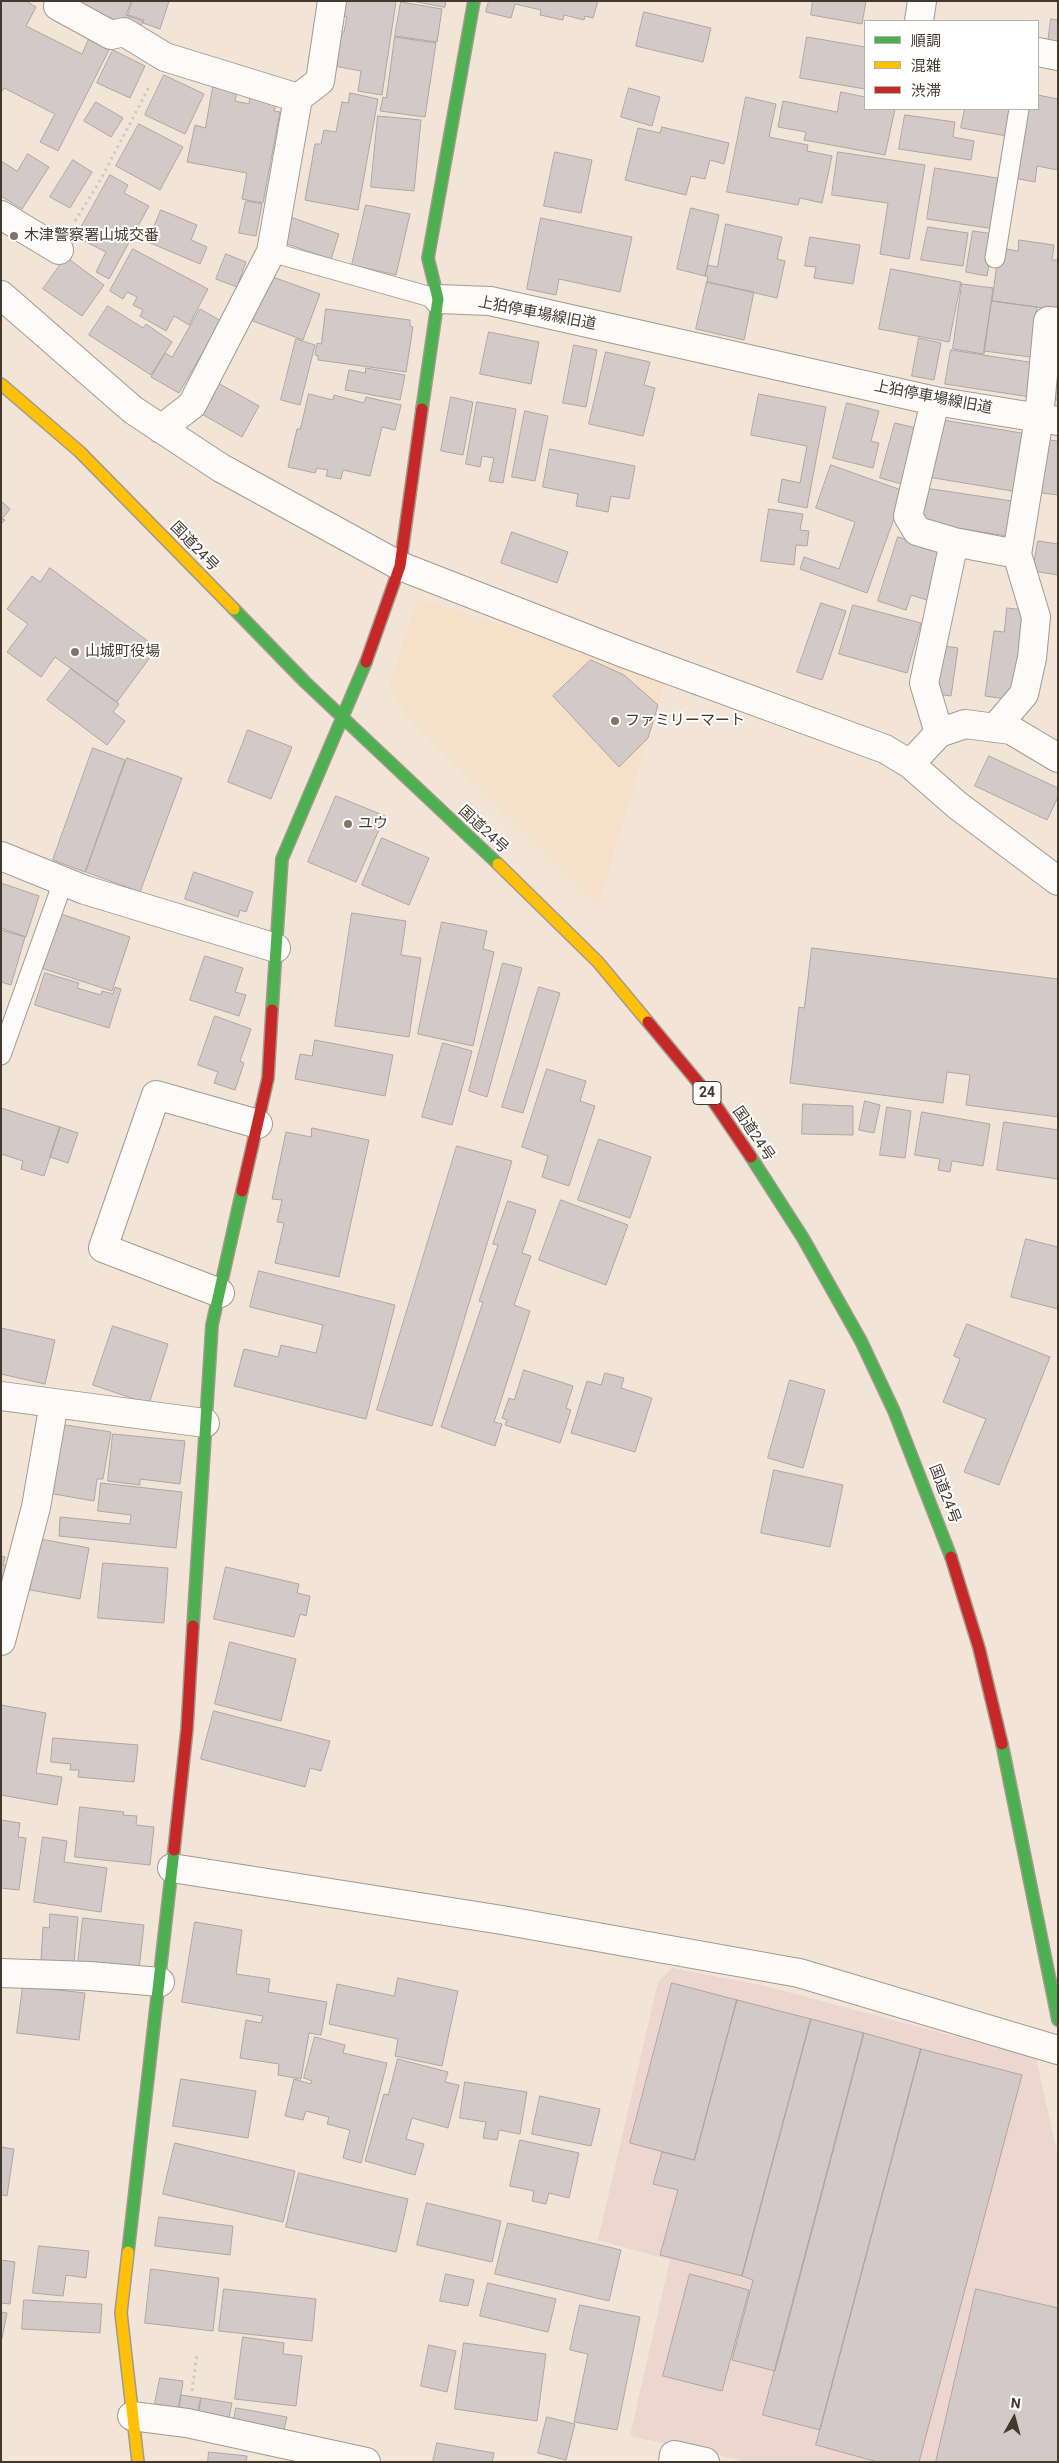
<!DOCTYPE html>
<html>
<head>
<meta charset="utf-8">
<style>
  body { margin:0 }
  #map { position:relative; width:1059px; height:2463px; overflow:hidden; background:#f2e4d7; font-family:Roboto,"Noto Sans JP",sans-serif }
  canvas { display:block }
  .frame { position:absolute; inset:0; border:2px solid #43392f; pointer-events:none }
  .legend { position:absolute; left:864px; top:20px; width:175px; height:90px; box-sizing:border-box; background:#fff; border:1px solid #b4b0ac; margin:0; padding:6px 9px; list-style:none; font-size:15px; color:#43392f }
  .legend li { display:flex; align-items:center; gap:10px; height:25px }
  .legend b { width:25px; border:1px solid #b4b0ac }
  .north { position:absolute; left:989px; top:2393px; width:50px; height:50px; -webkit-text-stroke:4px #fff; paint-order:stroke; rotate:7deg; font-size:14px; font-weight:700; line-height:20px; text-align:center; color:#43392f }
  .north::after { content:''; display:block; margin:auto; width:18px; height:22px; background:#43392f; clip-path:polygon(50% 0,100% 100%,50% 72%,0 100%) }
</style>
</head>
<body>
<div id="map">
<canvas width="1059" height="2463"></canvas>
<div class="frame"></div>
<ul class="legend">
<li><b style="height:6px;background:#4caf50"></b>順調</li>
<li><b style="height:6px;background:#ffc107"></b>混雑</li>
<li><b style="height:6px;background:#c62828"></b>渋滞</li>
</ul>
<div class="north">N</div>
</div>
<script>
const ctx = document.querySelector('canvas').getContext('2d');
ctx.lineJoin = 'round';
function fillPath(path, color) { ctx.fillStyle = color; ctx.fill(path, 'evenodd'); }
function strokePath(path, color, width, dash) { ctx.strokeStyle = color; ctx.lineWidth = width; ctx.lineCap = dash ? 'butt' : 'round'; ctx.setLineDash(dash || []); ctx.stroke(path); }
function write(font, color, halo, rows, align = 'center') {
  ctx.font = font + ' Roboto,"Noto Sans JP",sans-serif'; ctx.lineWidth = 4; ctx.setLineDash([]); ctx.textBaseline = 'middle'; ctx.strokeStyle = halo; ctx.fillStyle = color; for (const [text, x, y, turn = 0] of rows) {
    ctx.save(); ctx.translate(x, y); ctx.rotate((+turn || 0) * Math.PI / 180); ctx.textAlign = isNaN(turn) ? turn : align; if (halo) ctx.strokeText(text, 0, 0); ctx.fillText(text, 0, 0); ctx.restore();
  }
}
const built = new Path2D(`
  M417,598L666,678L598,906L406,715L389,688Z`);
const industrial = new Path2D(`
  M672,1968L765,1986L1036,2058L1058,2157V2462H749L630,2436L670,2260L598,2240L658,1982Z`);
const building = new Path2D(`
  M1,1H26L36,7L26,26L82,54L90,36L111,46L58,151L40,142L55,114L4,88L1,93Z
  M71,1H128L131,2L126,15L143,21L140,28L118,23Z
  M133,1H169L160,29L143,23L144,20L128,15Z
  M340,1H396L382,95L358,91L361,71L334,66L340,32H344L347,17L338,15Z
  M412,1H446L445,7Z
  M489,1H598L593,18L585,16L584,20L564,15L563,20L540,15L541,10L515,4L511,18L486,12Z
  M813,1H866L862,24L811,15Z
  M401,2L442,9L437,42L395,36Z
  M644,12L711,28L703,62L636,46Z
  M1051,19L1058,20V54L1048,42Z
  M395,37L436,43L425,117L380,111L383,97L386,98Z
  M807,37L865,47V89L800,78Z
  M113,50L145,66L130,98L97,83Z
  M164,75L204,94L185,134L145,115Z
  M213,87L237,91L235,101L249,104L250,96L277,102L274,111L280,112L263,203L242,199L247,173L187,162L195,125L205,128Z
  M629,88L660,97L652,126L621,117Z
  M841,92L865,97V109H895L885,155L804,140L806,132L778,127L783,101L837,112Z
  M350,93L378,99L358,210L305,200L315,144H321L324,130L336,132L342,102L348,103Z
  M1038,95L1058,99V170L1037,166L1035,182L1014,178L1026,109H1038Z
  M746,97L776,104L769,137L808,145L807,151L832,156L822,203L800,198L798,205L727,192Z
  M96,102L123,118L111,137L84,121Z
  M965,109H1012L1007,136L961,128Z
  M905,115L955,122L953,137L974,141L971,160L899,149Z
  M378,116L421,120L414,191L371,187Z
  M139,124L183,147L160,190L116,166Z
  M662,127L729,143L724,164L710,160L705,179L691,176L686,195L625,180L638,128L660,133Z
  M555,152L592,160L581,213L544,206Z
  M838,152L925,165L909,259L880,254L888,203L832,195Z
  M28,154L49,167L22,209L1,196V161L17,171Z
  M73,160L92,172L70,208L50,197Z
  M935,168L1003,179L995,229L927,219Z
  M110,175L128,185L124,193L149,206L109,279L96,272L106,252L76,237Z
  M246,201L262,204L256,236L239,233Z
  M366,205L410,214L396,275L352,265Z
  M691,208L719,215L705,276L677,269Z
  M161,210L197,225L191,240L207,247L200,264L148,242Z
  M290,217L339,234L331,259L281,242Z
  M541,218L632,237L620,292L559,279L556,295L527,289Z
  M726,224L782,237L777,259L785,261L777,298L707,282L708,276H705L708,265L717,267Z
  M928,227L968,233L963,266L921,260Z
  M973,231L994,234L987,276L966,272Z
  M810,237L860,245L853,284L814,278L816,267L805,266Z
  M1019,240L1054,245L1052,260H1058V310L992,301L999,248L1018,251Z
  M133,249L208,289L189,325L174,316L166,331L140,316L143,310L133,305L137,297L127,292L123,299L110,291Z
  M226,254L246,262L237,287L216,279Z
  M66,257L104,285L82,316L43,289Z
  M891,269L961,282L949,342L879,329Z
  M270,276L320,294L303,340L253,321Z
  M707,282L754,292L744,340L696,329Z
  M962,284L993,288L984,354L953,349Z
  M992,301L1037,307L1033,341L1038,358L984,351Z
  M108,306L143,328L146,324L172,342L151,375L89,335Z
  M200,309L221,321L179,393L151,377L165,353L172,357Z
  M326,309L410,320V326L413,327L406,372L318,360V356L315,355L317,343L321,344Z
  M489,332L539,342L531,384L480,374Z
  M919,338L941,343L934,380L912,376Z
  M296,339L315,345L300,405L281,400Z
  M574,345L597,350L586,407L563,403Z
  M951,350L1035,363L1030,397L945,384Z
  M606,352L650,362L644,385L655,388L643,436L589,424Z
  M366,368L405,375L400,400L345,390L349,370L365,373Z
  M1053,378H1058V400H1051Z
  M218,383L259,406L242,437L200,413Z
  M309,394L333,400L334,395L364,403L366,397L401,405L395,430L382,427L370,476L343,470L341,479L326,476L328,470L317,468L315,473L288,467L297,429H300Z
  M759,394L826,407L807,508L778,502L782,479L800,483L807,446L751,435Z
  M451,397L473,402L463,455L441,451Z
  M477,402L516,409L503,483L489,481L494,458L482,456L480,467L466,464Z
  M847,403L879,411L871,441L879,443L873,468L833,458Z
  M525,411L548,416L535,481L512,477Z
  M937,419L1033,435L1024,493L928,477Z
  M895,423L920,429L905,485L880,478Z
  M1041,439L1058,441V495L1034,492Z
  M550,449L635,466L629,499L611,496L608,512L576,506L578,494L543,487Z
  M831,465L904,491L867,593L800,569L804,557L839,569L855,522L816,508Z
  M925,488L1012,501L1007,536L920,522Z
  M1,501L10,509L2,519L5,520L1,524Z
  M769,509L803,514L800,530L809,531L807,546L796,545L794,565L761,561Z
  M512,532L568,552L557,583L501,563Z
  M898,537L945,551L930,601L911,595L906,610L878,601Z
  M1038,541L1058,544V575L1033,571Z
  M50,568L157,648L117,702L55,657L41,677L7,652L28,624L7,609L32,576L40,582Z
  M821,603L846,611L822,680L797,672Z
  M853,605L921,623L907,673L839,654Z
  M1007,608L1025,610L1013,700L985,696L994,631L1004,632Z
  M944,646L958,648L951,696L937,694Z
  M591,660L624,675L658,705L648,738L619,767L553,696Z
  M71,669L119,704L113,712L125,721L107,745L47,700Z
  M248,730L292,747L271,799L228,782Z
  M93,748L125,760L85,872L53,860Z
  M989,756L1058,788V797L1047,820L975,786Z
  M127,758L182,778L140,892L86,872Z
  M336,796L385,816L356,882L308,862Z
  M382,838L429,858L409,905L362,885Z
  M194,872L253,892L246,912L240,910L238,917L185,899Z
  M1,883L39,896L26,937L1,928Z
  M55,912L130,937L112,991L38,967Z
  M352,913L406,921L401,955L421,958L409,1037L335,1026Z
  M442,922L487,931L483,949L494,952L473,1046L418,1034Z
  M1,930L25,937L11,985L1,982Z
  M812,948L1058,979V1117L966,1105L970,1075L947,1072L943,1103L790,1083L799,1007L804,1008Z
  M205,956L243,968L235,992L246,995L239,1016L190,1000Z
  M503,963L522,968L487,1097L469,1091Z
  M45,973L79,983L77,988L101,995L102,991L113,994L115,987L121,989L109,1028L35,1005Z
  M539,987L560,993L523,1113L502,1107Z
  M215,1016L251,1029L240,1061L244,1063L235,1090L214,1083L218,1072L198,1065Z
  M315,1040L393,1055L385,1096L295,1079L300,1054L312,1056Z
  M443,1043L472,1051L452,1125L422,1117Z
  M547,1069L586,1081L580,1101L595,1106L569,1186L542,1177L548,1156L522,1147Z
  M865,1101L880,1105L874,1133L859,1130Z
  M803,1104L853,1106V1135L802,1134Z
  M887,1107L911,1111L905,1158L880,1155Z
  M1,1108L60,1127L44,1176L21,1169L23,1161L1,1154Z
  M922,1112L990,1124L983,1166L952,1161L950,1172L938,1170L940,1159L915,1155Z
  M1004,1122L1058,1130V1179L997,1170Z
  M60,1127L78,1133L68,1163L50,1157Z
  M312,1128L369,1140L339,1277L275,1263L284,1223L277,1222L282,1200L272,1199L286,1132L311,1137Z
  M599,1139L651,1157L630,1218L578,1200Z
  M457,1146L512,1161L432,1426L377,1410Z
  M561,1200L628,1225L606,1285L539,1260Z
  M508,1201L536,1210L522,1253L531,1256L514,1305L530,1311L494,1422L502,1424L495,1446L441,1427L483,1302L479,1301L498,1245L493,1244Z
  M1026,1239L1058,1247V1309L1011,1297Z
  M259,1271L395,1305L366,1419L234,1386L244,1349L278,1357L281,1345L316,1353L323,1325L250,1307Z
  M967,1324L1050,1357L999,1485L964,1472L986,1419L943,1402L960,1359L954,1356Z
  M113,1326L168,1344L149,1404L93,1385Z
  M1,1328L55,1340L45,1384L1,1374Z
  M524,1370L573,1386L566,1408L571,1410L560,1443L505,1425L507,1420L502,1418L509,1398L514,1400Z
  M605,1373L624,1378L621,1388L652,1398L635,1452L571,1433L587,1381L601,1385Z
  M790,1380L825,1390L803,1468L768,1458Z
  M59,1424L111,1432L103,1479H97L94,1501L48,1493Z
  M113,1434L185,1441L180,1484L140,1479V1485L108,1481Z
  M774,1470L843,1485L830,1547L761,1533Z
  M101,1483L182,1492L176,1548L59,1536L60,1517L130,1524L131,1515L98,1511Z
  M35,1538L89,1548L80,1599L25,1589Z
  M1,1556L5,1557L3,1565L9,1566L1,1598Z
  M103,1563L168,1568L164,1623L98,1618Z
  M226,1567L299,1584L297,1593L310,1596L306,1616L300,1614L294,1637L214,1619Z
  M230,1642L296,1659L281,1721L215,1704Z
  M1,1705L46,1713L36,1773L62,1777L57,1805L1,1795Z
  M214,1711L330,1741L321,1771L310,1768L305,1787L201,1759Z
  M53,1738L138,1745L134,1782L78,1777L79,1770H70L71,1764L51,1762Z
  M80,1807L124,1812L123,1815L137,1816L136,1825L154,1827L150,1865L75,1857Z
  M1,1820L20,1823L18,1837L26,1838L19,1890L1,1888Z
  M43,1837L67,1841L64,1862L107,1868L101,1912L34,1902Z
  M50,1914L78,1917L74,1963L41,1960L43,1927L49,1928Z
  M83,1918L144,1925L139,1969L78,1963Z
  M195,1922L242,1930L236,1974L270,1979L268,1992L327,2002L321,2035L309,2033L301,2079L278,2075L279,2064L240,2058L246,2020L261,2023L263,2016L182,2002Z
  M398,1978L458,1991L442,2066L395,2056L398,2039L329,2024L337,1984L394,1996Z
  M672,1983L737,2000L694,2160L630,2143Z
  M23,1986L85,1993L79,2040L17,2033Z
  M737,2000L811,2019L742,2276L660,2255L678,2190L653,2184L662,2152L694,2160Z
  M811,2019L864,2033L775,2371L732,2360L753,2280L742,2276Z
  M864,2033L921,2049L820,2430L763,2415Z
  M315,2037L345,2045L343,2053L387,2063L361,2163L343,2158L350,2130L327,2124L329,2117L306,2111L303,2120L285,2116L294,2079L311,2084L312,2081L304,2078Z
  M921,2049L1022,2075L919,2462H878L816,2445Z
  M398,2059L448,2072L445,2082L459,2085L448,2128L412,2118L406,2139L424,2144L415,2175L365,2161L384,2094L388,2095Z
  M181,2079L256,2091L248,2138L173,2126Z
  M465,2082L527,2092L520,2134L499,2130L497,2140L483,2138L486,2122L460,2118Z
  M540,2096L600,2109L591,2146L532,2134Z
  M520,2140L579,2153L569,2198L549,2193L546,2204L532,2201L534,2191L510,2186Z
  M175,2143L295,2171L283,2222L163,2194Z
  M1,2147L14,2149L7,2196L1,2195Z
  M299,2173L408,2199L396,2252L286,2227Z
  M427,2203L501,2221L492,2262L417,2245Z
  M159,2217L233,2226L230,2255L155,2246Z
  M508,2223L621,2250L609,2301L495,2274Z
  M39,2246L89,2251L86,2278L66,2275L63,2296L33,2293Z
  M1,2260L15,2262L10,2304L1,2303Z
  M151,2269L219,2278L213,2331L145,2323Z
  M446,2274L474,2280L468,2306L440,2301Z
  M690,2274L749,2290L722,2391L663,2376Z
  M488,2283L556,2299L548,2332L480,2316Z
  M224,2289L316,2299L312,2341L219,2331Z
  M976,2289L1058,2308V2462H936Z
  M24,2300L102,2304L100,2333L22,2329Z
  M580,2305L640,2317L617,2430L574,2422L588,2354L570,2350Z
  M1,2312L7,2313L1,2343Z
  M243,2337L284,2343L283,2354L302,2356L296,2406L235,2399Z
  M464,2343L546,2354L537,2421L455,2409Z
  M429,2345L456,2351L447,2392L421,2386Z
  M160,2378L183,2381L179,2408L155,2404Z
  M181,2395L201,2398L199,2411L179,2408Z
  M201,2398L232,2403L228,2423L197,2417Z
  M236,2408L287,2417L283,2434L233,2425Z
  M547,2417L575,2424L566,2460L538,2453Z
  M437,2443L494,2453L492,2462H433Z
  M209,2452L247,2456L246,2462H208Z`);
const path = new Path2D(`
  M75,221L101,179L149,87
  M192,2391L197,2354`);
const lane = new Path2D(`
  M271,252L438,299
  M995,258L1019,109
  M1,1055L63,882`);
const street = new Path2D(`
  M60,1L58,6L111,35L124,32L165,57L298,98
  M919,21L922,1
  M1038,52L1058,56
  M1,215L59,250
  M1,295L133,410L221,468L400,566L626,654L885,749L910,764L957,805L1058,881
  M438,299L490,301L935,401L1058,421
  M935,401L908,516L917,531L954,542L1017,554L1036,617L1032,658L1024,694L995,728
  M161,429L192,405L271,252L298,98L320,81L332,1
  M1017,554L1039,418L1048,321L1058,322
  M939,733L924,683L954,542
  M910,764L939,733L965,724L1011,730L1058,758
  M1,856L85,890L276,948
  M220,1293L103,1248L156,1095L258,1124
  M1,1396L205,1423
  M1,1641L36,1507L54,1403
  M172,1868L502,1920L799,1973L1058,2050
  M1,1973L90,1976L160,1982
  M132,2416L187,2423L366,2462
  M673,2462L674,2455L705,2462`);
const fast = new Path2D(`
  M422,409L438,299L428,258L474,1
  M234,609L305,682L498,864
  M272,1010L282,859L366,662
  M751,1157L803,1238L861,1341L894,1411L951,1557
  M193,1626L212,1325L242,1191
  M1002,1744L1058,2020
  M128,2252L174,1850`);
const slow = new Path2D(`
  M1,384L80,452L234,609
  M498,864L598,962L648,1022
  M128,2252L121,2313L138,2462`);
const jam = new Path2D(`
  M366,662L400,566L422,409
  M648,1022L711,1098L751,1157
  M242,1191L268,1078L272,1010
  M951,1557L979,1648L1002,1744
  M174,1850L187,1729L193,1626`);
const markers = [
  [14,236,5,"#80756a"],
  [75,652,5,"#80756a"],
  [615,721,5,"#80756a"],
  [348,824,5,"#80756a"]
];
const shields = [
  [707,1093,28]
];
const shieldNames = [
  ["24",707,1093]
];
const poiNames = [
  ["木津警察署山城交番",24,236],
  ["山城町役場",85,652],
  ["ファミリーマート",625,721],
  ["ユウ",358,824]
];
const streetNames = [
  ["上狛停車場線旧道",537,314,11],
  ["上狛停車場線旧道",933,398,11],
  ["国道24号",194,547,46],
  ["国道24号",483,830,43],
  ["国道24号",753,1134,56],
  ["国道24号",944,1494,69]
];
fillPath(built, '#f7e0c9');
fillPath(industrial, '#ecd6cf');
fillPath(building, '#d3c9c8');
strokePath(building, '#afa5a4', 1);
strokePath(lane, '#a3998e', 21);
strokePath(street, '#a3998e', 30);
strokePath(fast, '#a3998e', 14);
strokePath(slow, '#a3998e', 14);
strokePath(jam, '#a3998e', 14);
strokePath(path, '#cec9c4', 3, [2.5, 4]);
strokePath(lane, '#fdfbf9', 19);
strokePath(street, '#fdfbf9', 28);
strokePath(fast, '#4caf50', 11);
strokePath(slow, '#ffc107', 11);
strokePath(jam, '#c62828', 11);
for (const [x, y, r, color] of markers) { const dot = new Path2D(); dot.arc(x, y, r, 0, 2 * Math.PI); ctx.fillStyle = color; ctx.fill(dot); strokePath(dot, '#fff', 2); }
for (const [x, y, w] of shields) { const box = new Path2D(); box.roundRect(x - w / 2, y - 11.5, w, 23, 4); ctx.fillStyle = '#fff'; ctx.fill(box); strokePath(box, '#43392f', 1); }
write('bold 14px', '#43392f', null, shieldNames);
write('15px', '#43392f', '#fff', poiNames, 'left');
write('15px', '#43392f', '#fff', streetNames);
</script>
</body>
</html>
